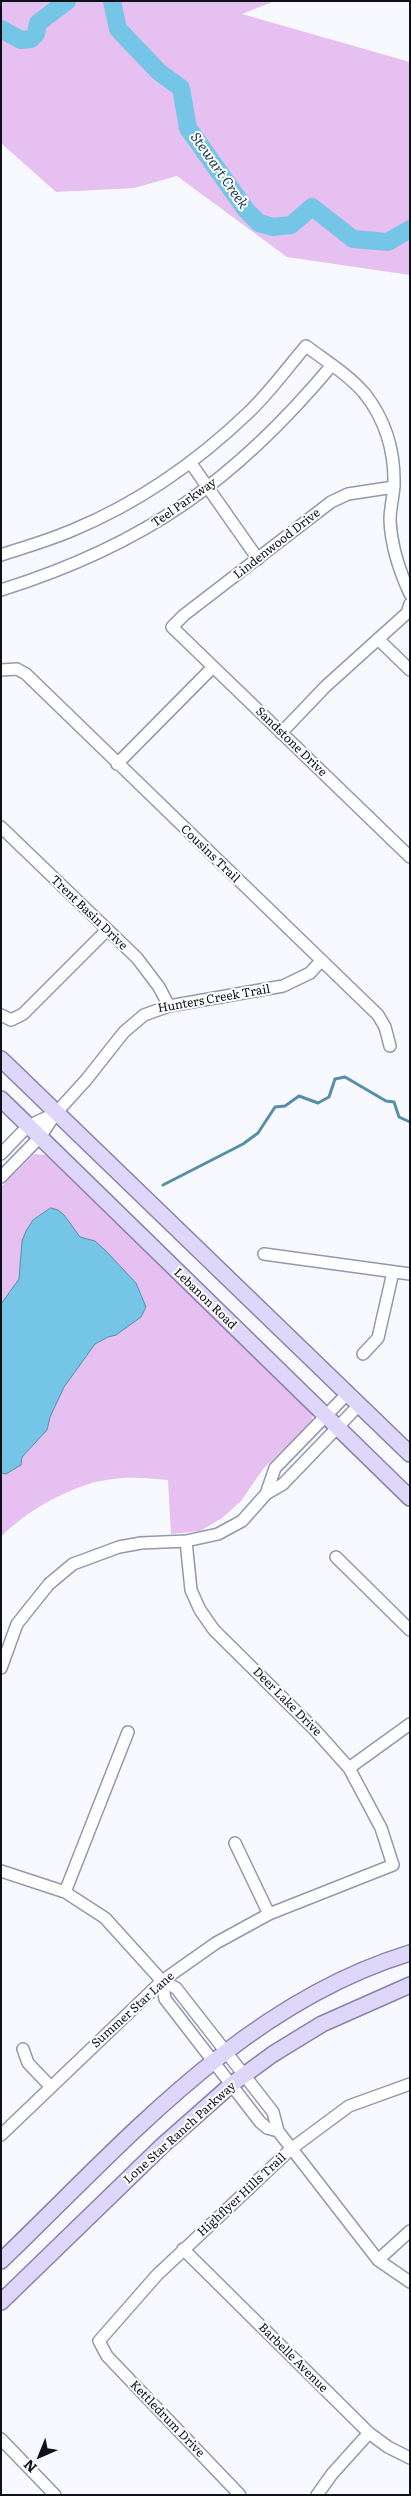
<!DOCTYPE html>
<html>
<head>
<meta charset="utf-8">
<style>
  body { margin:0 }
  #map { position:relative; width:411px; height:2496px; overflow:hidden; background:#f8f9fe; font-family:Literata,serif }
  canvas { display:block }
  .frame { position:absolute; inset:0; border:2px solid #0f1119; pointer-events:none }
  .north { position:absolute; left:15px; top:2431px; width:50px; height:50px; -webkit-text-stroke:4px #fff; paint-order:stroke; rotate:224deg; font-size:14px; font-weight:700; line-height:20px; text-align:center; color:#0f1119 }
  .north::after { content:''; display:block; margin:auto; width:18px; height:22px; background:#0f1119; clip-path:polygon(50% 0,100% 100%,50% 72%,0 100%) }
</style>
</head>
<body>
<div id="map">
<canvas width="411" height="2496"></canvas>
<div class="frame"></div>
<div class="north">N</div>
</div>
<script>
const ctx = document.querySelector('canvas').getContext('2d');
ctx.lineJoin = 'round';
function fillPath(path, color) { ctx.fillStyle = color; ctx.fill(path, 'evenodd'); }
function strokePath(path, color, width, dash) { ctx.strokeStyle = color; ctx.lineWidth = width; ctx.lineCap = dash ? 'butt' : 'round'; ctx.setLineDash(dash || []); ctx.stroke(path); }
function write(font, color, halo, rows, align = 'center') {
  ctx.font = font + ' Literata,serif'; ctx.lineWidth = 4; ctx.setLineDash([]); ctx.textBaseline = 'middle'; ctx.strokeStyle = halo; ctx.fillStyle = color; for (const [text, x, y, turn = 0] of rows) {
    ctx.save(); ctx.translate(x, y); ctx.rotate((+turn || 0) * Math.PI / 180); ctx.textAlign = isNaN(turn) ? turn : align; if (halo) ctx.strokeText(text, 0, 0); ctx.fillText(text, 0, 0); ctx.restore();
  }
}
const green = new Path2D(`
  M1,1H275L242,14L410,62V275L287,257L177,176L134,188L56,192L1,143Z
  M34,1154L46,1155L313,1413L312,1421L263,1469L241,1501L222,1518L200,1531L171,1534L168,1480C147,1478 126,1476 106,1480C72,1485 24,1512 1,1537V1187Z`);
const water = new Path2D(`
  M51,1208L58,1210L64,1215L80,1237L95,1241L106,1251L136,1283L146,1307L141,1317L116,1335L108,1337L95,1344L64,1387L50,1417L47,1430L22,1457L21,1465L6,1474L1,1473V1304L19,1279L22,1241L26,1231L33,1220Z`);
const stream = new Path2D(`
  M163,1185L243,1144L258,1133L275,1107L285,1106L299,1096L318,1103L329,1097L335,1079L345,1077L386,1101L394,1102L399,1117L410,1122`);
const river = new Path2D(`
  M112,1L118,29L159,72L181,88L188,128L246,210L259,223L273,227L291,225L312,207L353,239L388,242L410,229
  M1,29L21,40L31,39L36,34L38,23L67,1`);
const minor = new Path2D(`
  M190,462L258,559
  M394,487L348,494L331,502L184,615L172,627L410,857
  M1,555C25,547 50,540 73,530C138,503 198,461 249,412C270,392 287,368 306,346C326,361 349,375 365,394C386,421 395,452 394,486C393,498 390,509 390,520C391,546 399,570 410,594
  M1,590C145,545 236,480 332,365
  M378,639L410,670
  M1,670L17,669L26,674L378,1015L385,1027L390,1046
  M281,733L326,686L407,613L410,604
  M117,764L213,667
  M1,827L137,958L159,987L169,1006
  M1,1015L11,1020L23,1014L107,930
  M1,1154L28,1126L56,1113
  M1,1177L40,1137L56,1113L86,1080L124,1032L144,1015L169,1006L283,986L310,973L320,962
  M264,1254L410,1274
  M363,1354L378,1338L393,1272
  M266,1494L275,1468L347,1394
  M336,1557L410,1630
  M1,1668L17,1624L49,1584L73,1564L119,1547L141,1543L186,1541L218,1534L242,1521L266,1494L283,1484L359,1405
  M349,1768L410,1724
  M235,1843L269,1914
  M1,1871L65,1892L105,1918L162,1981L176,1988L273,2112L278,2131L378,2260L410,2282
  M65,1892L128,1732
  M162,1981L165,1999L260,2122L267,2128L278,2131
  M23,2049L28,2063L51,2087
  M1,2135L162,1981L216,1943L269,1914L393,1865L381,1828L349,1768L315,1730L214,1630L200,1610L191,1590L186,1541
  M183,2249L369,2433L388,2447L410,2458
  M378,2260L410,2231
  M1,2439L55,2495
  M240,2495L107,2356L99,2341L157,2275L291,2149L349,2106L410,2084
  M317,2495L332,2474L369,2433`);
const major = new Path2D(`
  M1,1059L410,1454
  M1,1099L410,1498
  M1,2261C123,2144 242,2004 410,1953
  M1,2302L163,2145L232,2084L273,2054L322,2024L410,1985`);
const streetNames = [
  ["Teel Parkway",184,503,-35],
  ["Lindenwood Drive",277,544,-38],
  ["Sandstone Drive",291,742,44],
  ["Cousins Trail",210,854,44],
  ["Trent Basin Drive",89,913,44],
  ["Hunters Creek Trail",214,999,-10],
  ["Lebanon Road",205,1299,44],
  ["Deer Lake Drive",287,1702,45],
  ["Summer Star Lane",133,2010,-42],
  ["Lone Star Ranch Parkway",180,2133,-42],
  ["Highflyer Hills Trail",242,2195,-43],
  ["Barbelle Avenue",293,2358,45],
  ["Kettledrum Drive",167,2419,46]
];
const waterNames = [
  ["Stewart Creek",219,171,55]
];
fillPath(green, '#e5c0f1');
fillPath(water, '#74c5e6');
strokePath(water, '#568fa8', 1);
strokePath(stream, '#568fa8', 3);
strokePath(river, '#74c5e6', 18);
strokePath(minor, '#9299af', 14);
strokePath(major, '#8981a9', 18);
strokePath(minor, '#fff', 11);
strokePath(major, '#dfd7fa', 15);
write('12px', '#0f1119', '#fff', streetNames);
write('italic 14px', '#1c414f', '#fff', waterNames);
</script>
</body>
</html>
